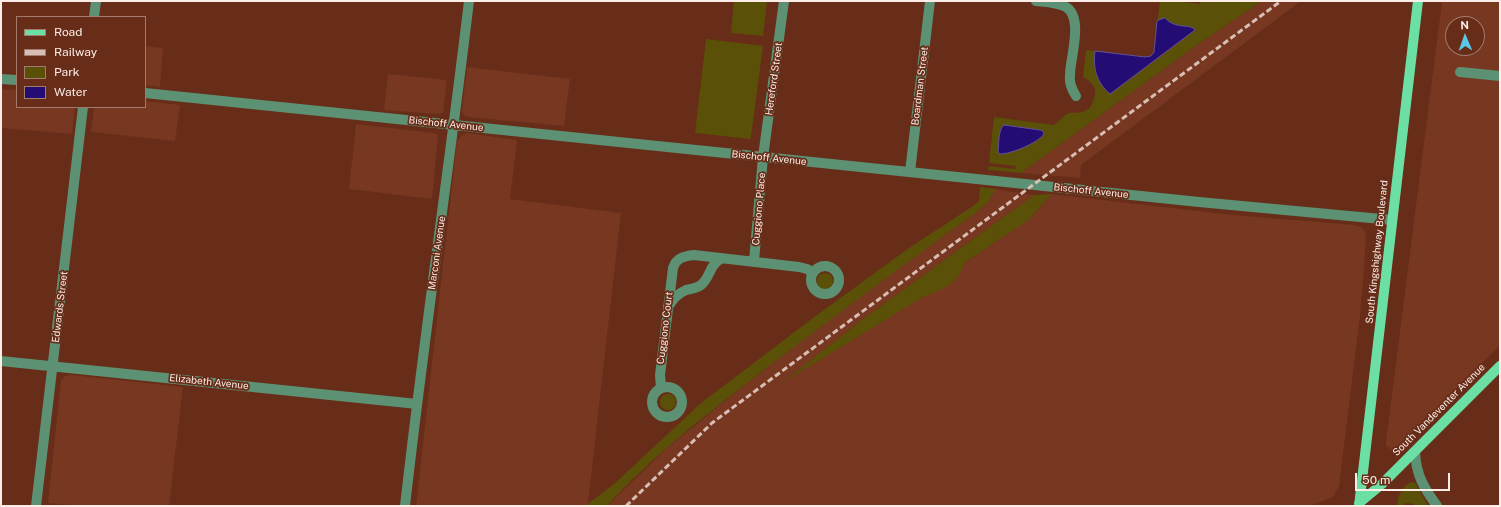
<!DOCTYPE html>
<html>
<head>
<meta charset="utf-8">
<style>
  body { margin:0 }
  #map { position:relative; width:1501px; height:507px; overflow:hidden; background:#672d18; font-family:"Public Sans",sans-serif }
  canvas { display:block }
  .frame { position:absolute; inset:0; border:2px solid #fcede8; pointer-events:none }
  .legend { position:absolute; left:16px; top:16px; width:130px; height:92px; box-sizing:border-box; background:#672d18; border:1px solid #a37a6b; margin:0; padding:5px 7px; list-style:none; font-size:12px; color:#fcede8 }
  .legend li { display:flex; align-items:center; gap:8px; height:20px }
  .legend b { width:20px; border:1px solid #a37a6b }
  .north { position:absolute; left:1445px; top:16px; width:40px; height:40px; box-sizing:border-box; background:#672d18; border:1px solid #a37a6b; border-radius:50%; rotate:358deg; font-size:11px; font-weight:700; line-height:16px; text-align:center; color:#fcede8 }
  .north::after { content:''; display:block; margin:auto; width:14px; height:18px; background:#5bc8e7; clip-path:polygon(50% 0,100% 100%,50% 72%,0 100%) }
  .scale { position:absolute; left:1355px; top:473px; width:95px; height:18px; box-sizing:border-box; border:2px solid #fcede8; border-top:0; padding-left:5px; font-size:12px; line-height:14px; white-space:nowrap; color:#fcede8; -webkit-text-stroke:3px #672d18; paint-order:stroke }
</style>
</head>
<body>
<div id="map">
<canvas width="1501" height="507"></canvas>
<div class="frame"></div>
<ul class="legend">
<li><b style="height:5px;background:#6cdfa5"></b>Road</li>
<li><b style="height:5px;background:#d8beb5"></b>Railway</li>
<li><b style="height:11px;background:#5b5007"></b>Park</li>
<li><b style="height:11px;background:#230d75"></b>Water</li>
</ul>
<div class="north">N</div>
<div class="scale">50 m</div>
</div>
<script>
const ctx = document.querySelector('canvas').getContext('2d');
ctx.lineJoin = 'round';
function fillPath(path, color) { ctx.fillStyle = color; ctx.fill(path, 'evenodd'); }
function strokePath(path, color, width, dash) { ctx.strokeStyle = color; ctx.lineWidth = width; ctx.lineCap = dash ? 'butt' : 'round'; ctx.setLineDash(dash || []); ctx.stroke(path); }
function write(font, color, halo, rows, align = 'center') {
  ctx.font = font + ' "Public Sans",sans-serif'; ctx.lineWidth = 3.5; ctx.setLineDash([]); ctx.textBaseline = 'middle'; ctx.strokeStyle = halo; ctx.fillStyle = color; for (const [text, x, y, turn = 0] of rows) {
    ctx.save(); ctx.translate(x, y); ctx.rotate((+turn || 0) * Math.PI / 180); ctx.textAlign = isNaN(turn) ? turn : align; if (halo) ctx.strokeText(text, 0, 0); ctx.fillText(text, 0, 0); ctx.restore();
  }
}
const built = new Path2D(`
  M1262,1H1301L1081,165L1080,178L1021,173L1197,45Z
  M1442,1H1500V345L1396,449L1392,450L1386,446V442ZM1453,24H1477V48H1453Z
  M145,46L163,48L160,87L145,85Z
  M467,67L570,79L564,126L468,117L464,115L462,111Z
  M388,74L447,80L443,113L436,114L384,110Z
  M1,89L17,90V107H75L72,134L1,128Z
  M145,101L180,105L175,141L91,132L94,107H145Z
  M356,124L434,133L438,135L432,199L349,189Z
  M467,133L517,140L510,199L621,213L588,503L585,506H416L457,141L461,136Z
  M995,189L1034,195L863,319L786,380L864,332L1032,217L1051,194L1233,215L1355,225L1363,228L1366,235L1364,270L1360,316L1339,486L1333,497L1310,506H607L666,449L736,392L852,302L978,211L989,201Z
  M72,375L183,387L169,506H81L48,503L61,380L65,376Z`);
const green = new Path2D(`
  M734,1H767L763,36L731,33Z
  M1160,1H1174L1200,4L1201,1H1262L1197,45L1021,173L988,170L989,166L1015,169L1016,166L989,163L994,117L1054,125C1058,122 1064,115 1069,113C1075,112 1081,114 1087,110C1093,106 1097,94 1094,87C1092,83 1087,79 1083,77L1086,50L1145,57L1151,56L1154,52Z
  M706,39L763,46L751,136L750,139L695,133Z
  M980,187L995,189L989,201L978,211C906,263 835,316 764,370C710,412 653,455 607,506H585L614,484L701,403L817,315L909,248L973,206L979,201Z
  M1051,194L1030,219L964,263C960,283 941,290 923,297L782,383L863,319L1034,195Z
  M817 281a8 8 0 1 1 16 0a8 8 0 1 1-16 0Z
  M660 402a8 8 0 1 1 16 0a8 8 0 1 1-16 0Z
  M1412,482L1415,483L1428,506H1414V504L1406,503L1403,506H1398C1396,497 1403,485 1412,482Z`);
const water = new Path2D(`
  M1165,18C1176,30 1190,23 1195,30L1110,94C1096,82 1093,68 1095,51L1145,57L1151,56L1154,52L1157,21Z
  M1004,125L1040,130L1043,131L1044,134C1038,143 1011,154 1000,154L998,152C999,144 998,129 1004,125Z`);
const minor = new Path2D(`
  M1036,1C1046,2 1057,2 1066,7C1084,18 1070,58 1070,75C1069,83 1072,90 1076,96
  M94,17L96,1
  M1460,72L1500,76
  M1,79L17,80
  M145,93L1199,202L1392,220
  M910,172L930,1
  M754,261L763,157L784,1
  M811 280a14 14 0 1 1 28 0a14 14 0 1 1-28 0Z
  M668,307C673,299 677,294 686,290C691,289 697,288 701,285C711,277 708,266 722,258
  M1,361L417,404
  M652 402a15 15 0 1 1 30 0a15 15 0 1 1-30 0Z
  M661,388L660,375L673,268C676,258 684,256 694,255L799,267L807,269L813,273
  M1415,452C1416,475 1424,488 1437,506
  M36,506L83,107
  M405,506C424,337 449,169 469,1`);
const major = new Path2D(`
  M1359,503L1382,484L1500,366
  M1359,506L1418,1`);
const rail = new Path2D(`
  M626,506L712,423L1281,1`);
const streetNames = [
  ["Hereford Street",774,79,-82],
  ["Boardman Street",920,86,-83],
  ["Bischoff Avenue",446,124,6],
  ["Bischoff Avenue",769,158,6],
  ["Bischoff Avenue",1091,191,6],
  ["Cuggiono Place",759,209,-85],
  ["South Kingshighway Boulevard",1377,252,-84],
  ["Marconi Avenue",437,253,-82],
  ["Edwards Street",60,307,-83],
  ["Cuggiono Court",665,328,-83],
  ["Elizabeth Avenue",209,382,6],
  ["South Vandeventer Avenue",1439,410,-45]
];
fillPath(built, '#773720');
fillPath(green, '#5b5007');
fillPath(water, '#230d75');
strokePath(water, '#645098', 1);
strokePath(minor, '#5c9174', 10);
strokePath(major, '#6cdfa5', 10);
strokePath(rail, '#d8beb5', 3, [6, 3]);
write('10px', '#fcede8', '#672d18', streetNames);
</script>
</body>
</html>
